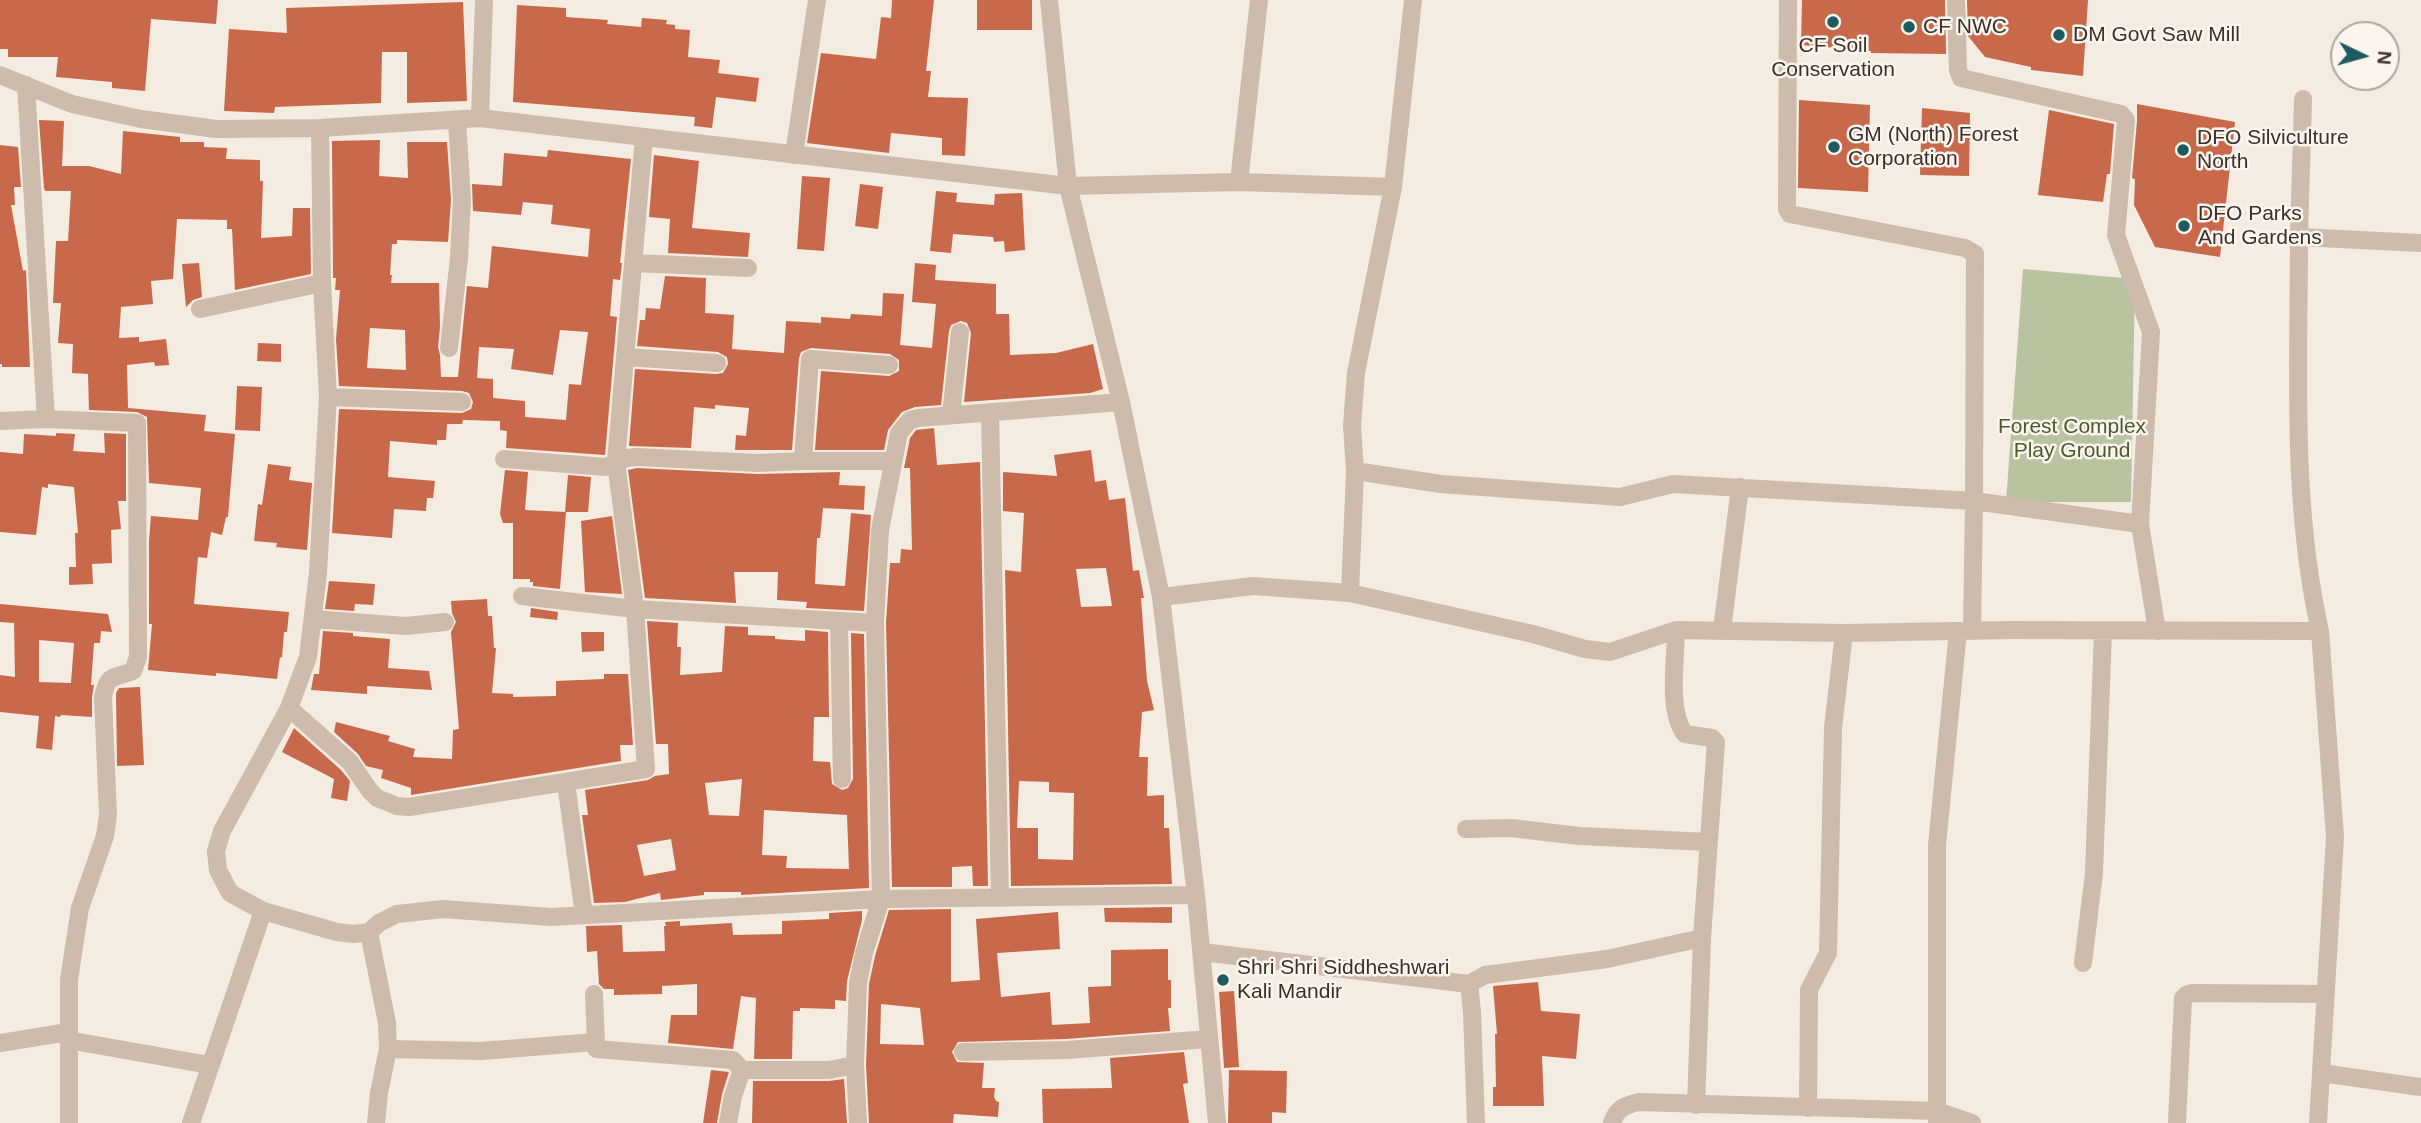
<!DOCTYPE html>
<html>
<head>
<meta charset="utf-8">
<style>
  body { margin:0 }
  #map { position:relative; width:2421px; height:1123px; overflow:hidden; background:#f4ebe1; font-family:Helvetica,sans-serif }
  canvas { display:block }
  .north { position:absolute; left:2330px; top:21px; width:70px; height:70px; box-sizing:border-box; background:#fbf5ee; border:2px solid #aea6a0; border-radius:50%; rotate:95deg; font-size:19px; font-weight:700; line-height:28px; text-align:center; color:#3b302b }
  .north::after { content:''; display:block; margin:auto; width:24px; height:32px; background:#1f5a5e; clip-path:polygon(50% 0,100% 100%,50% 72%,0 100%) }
</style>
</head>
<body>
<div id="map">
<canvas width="2421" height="1123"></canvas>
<div class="north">N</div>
</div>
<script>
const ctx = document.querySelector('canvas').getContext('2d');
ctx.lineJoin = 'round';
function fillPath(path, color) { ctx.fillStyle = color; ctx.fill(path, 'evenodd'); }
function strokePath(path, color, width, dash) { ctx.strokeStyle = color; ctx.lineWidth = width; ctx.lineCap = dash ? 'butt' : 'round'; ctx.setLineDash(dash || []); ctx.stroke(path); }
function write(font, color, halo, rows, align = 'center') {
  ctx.font = font + ' Helvetica,sans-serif'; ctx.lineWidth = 5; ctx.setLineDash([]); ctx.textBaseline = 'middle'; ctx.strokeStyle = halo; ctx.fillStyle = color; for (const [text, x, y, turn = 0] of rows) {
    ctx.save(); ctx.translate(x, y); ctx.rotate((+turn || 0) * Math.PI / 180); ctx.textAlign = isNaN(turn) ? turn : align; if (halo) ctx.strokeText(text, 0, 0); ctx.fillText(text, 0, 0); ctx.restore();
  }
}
const green = new Path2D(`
  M2023,269L2135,279L2131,502H2006Z`);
const building = new Path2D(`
  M0,0H218L216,24L151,19L145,91L112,88V82L56,77L58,57H8V49H0Z
  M892,0H934L926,71H931L928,97L968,98L965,156L942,155V138L891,133L889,153L807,143L821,53L876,59L881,17L891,18Z
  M977,0H1032V30H977Z
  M1802,0H1945L1946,54L1871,53V51L1801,45Z
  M1967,0H2088L2083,76L2031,70V67L1985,57L1968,36Z
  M463,2L467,101L407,103V52H382L381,103L275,107L274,113L224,111L229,29L287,33L286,8Z
  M517,5L566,8V17L608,20L607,24L641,27L642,18L667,20L666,24L675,25V29L690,30L688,57L720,60L718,73L759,78L756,102L716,97L712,128L694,126L695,117L513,102Z
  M1799,100L1870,105L1868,192L1798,188Z
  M2137,104L2235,122L2220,257L2155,247L2134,205L2135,179L2132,178L2137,121Z
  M1922,108L1970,113L1969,176L1920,175Z
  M2049,110L2114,124L2110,174H2107L2103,202L2038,195Z
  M39,120L64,121L62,166H89L121,174L123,131L180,137V142H204V147L227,148L226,159L260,160V181H263L261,238L292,236L293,208H310L311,274L235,290L232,229H227V220L177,219L173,279L151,281L153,304L121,307L119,338L139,337V342L166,339L169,365L155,366L154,362L127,365L128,408L206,415L204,431L235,434L228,517H226L222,535L211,532L207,558L198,557L194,604L289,612L287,632H284L282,658L280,657L277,679L216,673V676L148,670L152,624H149V541L151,516L198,520L201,488L149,483L147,417L137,412L89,410L88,374L72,373L73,344L58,343L61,303H53L56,241H68L71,191H45L44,188Z
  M380,140L379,176L408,178L407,142H447L451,200L448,242L397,240V244H392L390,275H392L391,283H439L440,327L438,347L440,355L441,377H458L467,286L488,288L492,246L588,257L590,229L551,224L553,205L523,202L521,215L473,211L472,184L502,186L504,153L547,157L548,150L631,159L620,263H622L620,280L613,279L610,316L617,317L605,455L506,448L507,431L500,430V421L463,420L462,424H447L446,440H437V445L390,441L388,477L435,481L433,498H427L426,511L394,509L392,538L332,533L339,409L462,413L471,409L473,402L469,393L462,391L339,386L336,339L340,290H335L336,278H333L332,141ZM370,328L405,330L406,370L367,368ZM560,330L588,332L581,385L569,384L566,420L525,417V401L493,398V379L477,378L479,347L514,349L511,369L553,375Z
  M0,145L18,147L21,187H14L15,205H11L23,271L26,270L30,367H2V364H0Z
  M654,155L699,161L692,228L750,233L748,257L668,253L670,219L649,217Z
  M802,176L830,178L824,251L797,249Z
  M860,184L883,187L878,229L855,226Z
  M936,191L957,193L956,202L994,205L995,194L1022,193L1025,250L1005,252L1004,241L994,242L993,237L953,234L951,253L930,251Z
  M199,263L202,297L193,300L186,307L182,264Z
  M915,263L936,265L935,280L996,284V314H1009L1010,355L1056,353L1093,344L1103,389L1090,393L964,402L971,333L967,323L961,321L951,325L949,331L941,405L915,407L902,412L888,430L884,450H815L821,371L889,376L899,371V360L890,354L811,348L801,352L799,358L792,450H735L736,435L746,436L749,408L715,405V409L694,407L691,448L629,446L635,369L716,374L723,373L728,364L727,357L718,352L637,346L640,320H645L646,308L660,309L665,276L706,278L705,313L734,315L732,349L784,353L786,321L821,323V317L850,319L851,314L882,316L883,293L904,294L900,345L932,348L936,304L912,302Z
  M258,343L281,344V362L257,361Z
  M237,386L262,387L260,431L235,430Z
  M934,428L937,465L980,462L988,886H973L972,866L952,867V887H892L886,623L890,563H900L901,549L912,550L910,468H904L910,438L916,430Z
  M56,433L75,434L73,451L105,453L104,433L126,434V501H118L121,529L111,530L112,563L92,564L93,584L69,585V567H76L75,533H78L74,487L48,484V488L42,487L36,535L0,532V452L23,454L24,434L56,436Z
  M1091,450L1095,482L1106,480L1109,500L1125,498L1133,571L1139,570L1144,598H1141L1147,681L1154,710L1142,712L1139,757H1148L1147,796L1164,795V828H1169L1172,884L1011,886L1005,570L1021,572L1024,513L1003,511V472L1057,476L1054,455ZM1106,568L1112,606L1081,607L1076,569ZM1019,781L1049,782V792L1074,793L1073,860L1038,859V828H1017Z
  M268,464L291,467L289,480L312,483L307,550L276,547L277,543L254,541L258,504L262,505Z
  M637,468L758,474L840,472L839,485L865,486L864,510L823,508L820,538H817L815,584L845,586L851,513L871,515L864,611L806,608L807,602L777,600L778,572H734L736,603L645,598L628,470Z
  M505,470L528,472L525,510L566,512L560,589L533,586V582H530V579H513V523H503L500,514Z
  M568,475L591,477L588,512H565Z
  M612,516L622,594L585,592L581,521Z
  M329,581L375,584L373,605L355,604L354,611L325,609Z
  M487,599L488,616H492L494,648H496L492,693L513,694V697L556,696V681L604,679V674H628L633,745H620L621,761L411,795V788L381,778L383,770L366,766L358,754L334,732L336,722L390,736L388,741L415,749L413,757L452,759L453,730L459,729L451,632L456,622L452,613L451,601Z
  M0,604L108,614L112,632L101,631L100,643H94L91,685H94L92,697V717L61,715L60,717L55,716L52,750L36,748L39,716L0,712V675L15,677L14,623L0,622ZM39,640L74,643L71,683L39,682Z
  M531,608L558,612L557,620L530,617Z
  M647,621L678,623L677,647H681L680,675L722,672L725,626L748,627V635L775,636V639L805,641V630L828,632L829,717H814L813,761L830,762L832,784L842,790L848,788L853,779L851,633L864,634L869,888L741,895V892H704V895L661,900L660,893L625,902L594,903L582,815H588L585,790L648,780L655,776L669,774L668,744H656ZM742,779L739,816L709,815L705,783ZM764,810L847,815L849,869L786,868L787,856L762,855ZM671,839L676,870L644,876L637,845Z
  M323,631L353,633V636L390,639L388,668L429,671L432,690L367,686V694L311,690L314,674H319Z
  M581,632H604V651L582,652Z
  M140,687L144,765L117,766L116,693L119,688Z
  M294,728L341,770L350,781L347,801L331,798L334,779L282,752Z
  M1172,907V923L1105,922L1104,908Z
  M951,909V982L980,980L976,919L1058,912L1060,949L997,953L1001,997L1050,992L1052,1025L1090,1023L1088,987L1111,986V950L1168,949V980H1171V1008H1168L1170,1031L1066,1039L958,1042L952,1052L957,1062L984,1063L982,1088H995L994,1097L996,1101L999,1102L998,1117L954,1114L953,1123H869L866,1065L869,984L875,956L889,910ZM881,1004L920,1008L924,1045L880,1044Z
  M862,911V920L847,981L846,1001L835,1000V1009L800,1008V1011H793L792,1059H754L756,998L741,996L733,1049L668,1043L671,1015H697V984L662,986V994L614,995V989H604L599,984L597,951L587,952L586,926L622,925L623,952L665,951L664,926H666L665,922L680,921V926L732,923L733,935L782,934V921L829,919V913Z
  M1538,982L1541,1011L1580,1014L1576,1059L1542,1056L1544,1106H1493V1087H1496L1495,1034H1497L1493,986Z
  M1234,991L1239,1067L1224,1068L1219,992Z
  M1184,1052L1188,1083L1183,1084L1189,1123H1043L1042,1089L1112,1088L1110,1058Z
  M711,1070L729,1072L722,1094L717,1123H703Z
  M1229,1070L1287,1071L1286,1113L1272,1112V1123H1228Z
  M844,1079L847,1123H752L753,1081H829Z`);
const minor = new Path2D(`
  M1049,0L1068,186L1121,402L1161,597L1196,895L1217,1123
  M1788,0L1787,209L1790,214L1965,248L1975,254L1974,501L2140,524
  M1956,0L1958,70L1961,78L2121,114L2126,120L2116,235L2151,332L2140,524L2157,631
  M0,75L72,104L141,119L216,129L320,128L480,118L1068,186L1239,182L1393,187
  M26,85L46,419
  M2303,99L2299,237L2421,243
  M480,118L484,0
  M320,128L322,283L328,397L318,573L308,657L289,708L222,831L216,851L218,870L230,893L263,911L337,932L354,934L369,932L379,923L397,914L443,909L551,917L881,899L1196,895
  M794,155L817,0
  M1239,182L1259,0
  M2299,237C2299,368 2291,503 2320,631
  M634,263L748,268
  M200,309L322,283
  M449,348L459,258L462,200L457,120
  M625,357L717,363
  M328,397L462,402
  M990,413L1000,898
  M951,415L960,332
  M0,421L46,419L137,423L138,657L133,671C113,679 108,673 103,697L108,815L105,836L80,908L69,980V1123
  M504,459L606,467L627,458L637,457L758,463L803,461H892
  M803,461L810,359L889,365
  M1355,471L1441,484L1620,497L1673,484L1974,501L1972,631
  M1350,593L1355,471L1352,425L1356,373L1393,187L1413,0
  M522,596L635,609L875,623
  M1161,597L1253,586L1350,593L1533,634L1585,649L1610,652L1676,630L1844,633L2012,630L2320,631L2335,837L2318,1123
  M313,619L406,626L445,622
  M839,621L842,779
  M1676,630C1676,659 1667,711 1685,734L1712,738L1716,742L1702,938L1696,1105
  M1722,630L1740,487
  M289,708L350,762L370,791L377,798L397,806L409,807L646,769L635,609L616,462L644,137
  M566,783L584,915
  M1466,829L1511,828L1579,836L1709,842
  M369,932L387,1023L388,1049L379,1093L376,1123
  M1202,952L1469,984L1485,975L1607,959L1702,938
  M2083,963L2094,873L2103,631
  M1469,984L1472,1012L1476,1123
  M594,994L596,1042
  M68,1040L209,1065
  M0,1043L68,1032
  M388,1049L481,1051L596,1042V1049L733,1060L742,1070
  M963,1052L1067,1050L1209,1039
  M855,1065L858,1123
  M2321,1073L2421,1087
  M1808,1108L1809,990L1828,953L1833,728L1844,633
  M191,1123L263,911
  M728,1123L733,1096L742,1070H829L855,1065L858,983L864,953L881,899L875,623L880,530L899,433L910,420L918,418L1121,402
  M1612,1123C1616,1109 1625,1105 1639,1102L1937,1111L1972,1123
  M1937,1123V845L1958,631
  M2177,1123L2183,998L2186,995L2192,993L2326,994`);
const markers = [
  [1833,22,7,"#1f5a5e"],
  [1909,27,7,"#1f5a5e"],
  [2059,35,7,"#1f5a5e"],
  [1834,147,7,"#1f5a5e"],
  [2183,150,7,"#1f5a5e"],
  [2184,226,7,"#1f5a5e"],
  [1223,980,7,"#1f5a5e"]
];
const poiNames = [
  ["CF NWC",1923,27],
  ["DM Govt Saw Mill",2073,35],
  ["CF Soil",1833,46,"center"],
  ["Conservation",1833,70,"center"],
  ["GM (North) Forest",1848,135],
  ["Corporation",1848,159],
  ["DFO Silviculture",2197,138],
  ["North",2197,162],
  ["DFO Parks",2198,214],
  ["And Gardens",2198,238],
  ["Shri Shri Siddheshwari",1237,968],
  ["Kali Mandir",1237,992]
];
const parkNames = [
  ["Forest Complex",2072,427],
  ["Play Ground",2072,451]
];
fillPath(green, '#b8c4a0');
fillPath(building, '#c8694b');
strokePath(minor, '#cdbbac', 18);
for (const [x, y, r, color] of markers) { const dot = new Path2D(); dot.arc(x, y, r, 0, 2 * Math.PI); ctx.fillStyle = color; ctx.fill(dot); strokePath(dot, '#fbf5ee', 2.5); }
write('21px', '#3b302b', '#fbf5ee', poiNames, 'left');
write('21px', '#4a5a2e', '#fbf5ee', parkNames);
</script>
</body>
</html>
